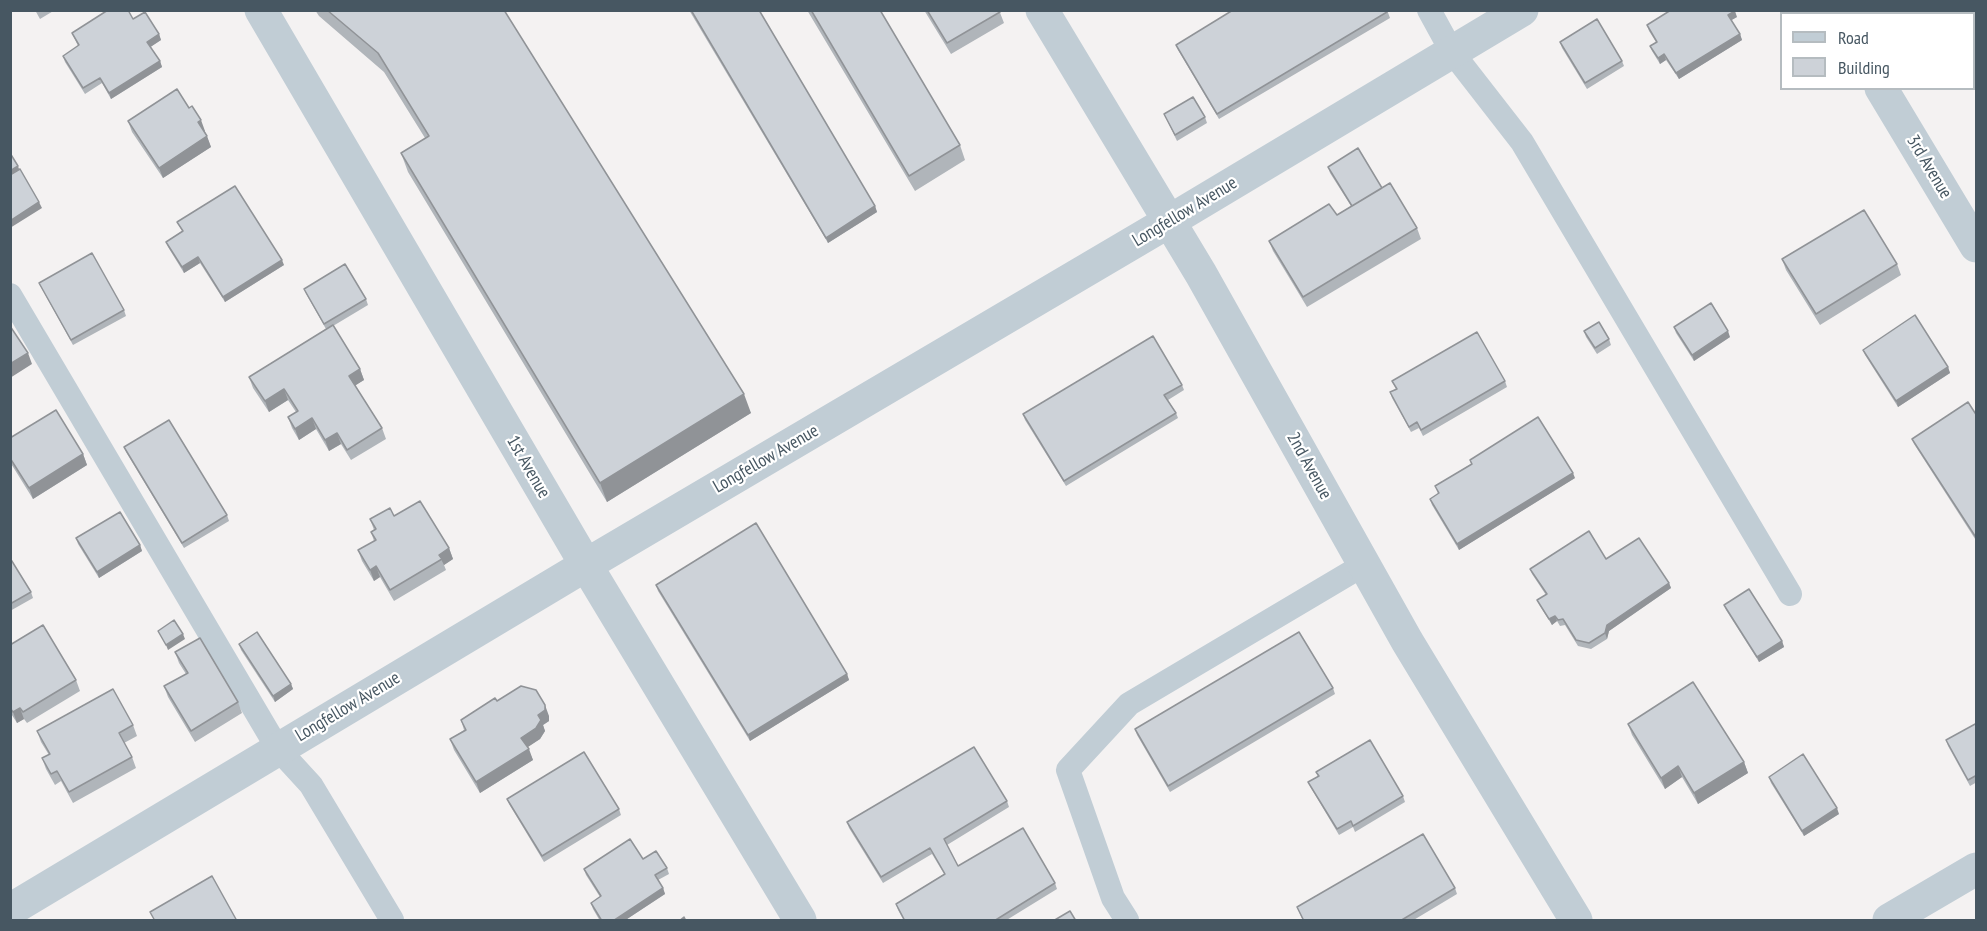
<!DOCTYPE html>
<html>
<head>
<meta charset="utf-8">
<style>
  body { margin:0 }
  #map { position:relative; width:1987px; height:931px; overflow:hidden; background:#f4f2f2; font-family:"PT Sans Narrow",sans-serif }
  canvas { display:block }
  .frame { position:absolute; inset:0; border:12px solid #475762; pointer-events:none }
  .legend { position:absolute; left:1780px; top:12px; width:195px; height:78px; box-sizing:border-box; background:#fff; border:2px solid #b5bcc0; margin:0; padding:8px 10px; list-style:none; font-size:18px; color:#475762 }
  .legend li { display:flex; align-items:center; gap:12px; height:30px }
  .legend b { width:30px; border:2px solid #b5bcc0 }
</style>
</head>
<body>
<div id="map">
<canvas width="1987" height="931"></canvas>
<div class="frame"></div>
<ul class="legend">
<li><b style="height:8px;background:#c1cdd5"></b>Road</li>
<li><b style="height:16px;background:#cdd2d8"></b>Building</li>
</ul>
</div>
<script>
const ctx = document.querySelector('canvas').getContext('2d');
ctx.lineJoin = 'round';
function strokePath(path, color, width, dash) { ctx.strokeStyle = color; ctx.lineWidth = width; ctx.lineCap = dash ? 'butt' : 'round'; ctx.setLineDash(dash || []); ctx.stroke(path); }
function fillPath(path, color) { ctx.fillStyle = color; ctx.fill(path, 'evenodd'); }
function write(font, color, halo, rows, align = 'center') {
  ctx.font = font + ' "PT Sans Narrow",sans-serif'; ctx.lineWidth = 4.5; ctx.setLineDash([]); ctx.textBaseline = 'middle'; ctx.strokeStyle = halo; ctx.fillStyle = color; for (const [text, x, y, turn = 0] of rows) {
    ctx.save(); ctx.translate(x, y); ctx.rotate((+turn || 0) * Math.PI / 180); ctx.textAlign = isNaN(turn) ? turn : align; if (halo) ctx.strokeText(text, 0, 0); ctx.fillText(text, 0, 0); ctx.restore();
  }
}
const service = new Path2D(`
  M1429,10L1452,52L1522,142L1790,594
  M10,295L278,749L311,785L392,920
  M1127,920L1113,898L1068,770L1129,704L1365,564`);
const minor = new Path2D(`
  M261,10L586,565L800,920
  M1042,10L1201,274L1407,641L1576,920
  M1834,10L1836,14
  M1881,88L1976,246
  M10,910L586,565L1168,222L1522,10
  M1889,920L1976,869`);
const wall = new Path2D(`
  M35,10H55L40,19Z
  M315,10H504L751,413L607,502L408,172L401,153L425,138L384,72L319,16Z
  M689,10H759L875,206L877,212L828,243Z
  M807,10H880L960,145L965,160L915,191Z
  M924,10H999L1004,23L951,54Z
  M1387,10L1390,18L1219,119L1178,50L1176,45Z
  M1737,17L1731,20L1740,34L1742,40L1679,79L1666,60L1660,64L1652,51L1650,46L1656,42L1649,31L1647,25Z
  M133,19L159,34L161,40L150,47L160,61L162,67L111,99L102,83L85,94L65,62L63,56L78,46L72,33Z
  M1977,28V77L1974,71V30Z
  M1560,42L1622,61L1624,66L1587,89L1562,48Z
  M1164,114L1205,117L1207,123L1177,141Z
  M128,121L205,131V132L211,147L163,178L132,132Z
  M1328,167L1382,188L1417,228L1421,239L1307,307L1273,251L1269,241L1337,215L1351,206L1330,173Z
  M177,222L284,265L225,302L200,263L184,273L168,247L166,242L182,231Z
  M1782,259L1897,264L1901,275L1820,325L1786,270Z
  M39,283L124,310L126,316L73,345L42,289Z
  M304,289L366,299L368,305L333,326L360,369L364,380L355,385L382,428L386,439L351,460L341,444L329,451L316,429L299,440L292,428L288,417L296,412L288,400L269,412L253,388L249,377L326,329L306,294Z
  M1674,327L1730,337L1694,361L1676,333Z
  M1584,331L1609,339L1611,345L1597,354L1586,337Z
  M1863,350L1948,367L1950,373L1898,407L1865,355Z
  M1392,381H1505L1507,387L1423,436L1419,428L1411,432L1392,398L1390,392L1396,389Z
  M1182,385L1184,390L1168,400L1176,413L1178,418L1066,486L1025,420L1023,414Z
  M1977,416V542L1914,444L1912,439Z
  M10,438L83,454L87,465L33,499L10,462Z
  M124,447L227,515L229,521L184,548L126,452Z
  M1470,460L1575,478L1459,550L1432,505L1430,499L1438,494L1435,486L1471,464Z
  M394,516L449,548L453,559L444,565L446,570L394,601L380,577L374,581L362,561L358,550L374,541L371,532L374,530L370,519Z
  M76,538L140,545L142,551L99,578L78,544Z
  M10,558L31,592L33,598L10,611Z
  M1606,559L1669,583L1671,588L1609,631L1607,639L1591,649L1578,646L1565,625L1560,626L1557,621L1552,625L1540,606L1537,600L1546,595L1532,574L1530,569Z
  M656,585L847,674L849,680L750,741L658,591Z
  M1724,605L1782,641L1784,647L1759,662L1726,610Z
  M239,644L291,684L293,689L275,702L241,650Z
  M10,645L76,680L80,691L27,723L24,719L17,723L10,712Z
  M175,652L238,702L242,713L195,742L168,697L164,686L186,674L179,663Z
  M1333,688L1335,694L1170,792L1137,735L1135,729Z
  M497,701L549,716V721L543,725L545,731L540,739L527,747L533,760L480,793L454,750L450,739L464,730L461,720Z
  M1977,723V782L1970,786L1948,746L1946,740Z
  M1628,724L1744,762L1748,773L1698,804L1682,777L1665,789L1632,735Z
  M133,725L137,736L124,743L132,757L136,768L73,803L61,781L55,785L46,769L42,758L49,755L41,742L37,731Z
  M1316,772L1403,796L1405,802L1355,832L1353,827L1339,835L1311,788L1308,782L1318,777Z
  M1769,777L1839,814L1804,836L1771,783Z
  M507,799L619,809L621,815L544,862L509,804Z
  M1007,801L1009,807L947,845L958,866L1055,883L1057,889L1005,921H904L898,910L896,904L944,874L932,854L883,883L849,828L847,822Z
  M643,859L667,868L669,874L658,880L663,888L665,894L624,921H600L593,909L591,903L600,897L586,875L584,869Z
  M1455,888L1457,894L1412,921H1303L1297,907Z`);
const shadedWall = new Path2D(`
  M1735,11L1737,17L1730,21L1728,15Z
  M159,34L161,40L149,48L147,42Z
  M1740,34L1742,40L1679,79L1676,73Z
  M1664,54L1666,60L1660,64L1658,58Z
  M160,61L162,67L111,99L109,93Z
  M201,120L205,131L202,133L198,122Z
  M207,136L211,147L163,178L159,168Z
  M18,166L20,172L10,178V171Z
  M39,202L42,208L10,228V221Z
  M875,206L877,212L828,243L826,238Z
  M198,257L200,263L184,273L182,267Z
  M282,260L284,265L225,302L223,297Z
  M1728,331L1730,337L1694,361L1692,355Z
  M28,353L32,364L10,378V364Z
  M1948,367L1950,373L1898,407L1896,401Z
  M360,369L364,380L353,387L349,376Z
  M284,389L288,400L269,412L265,401Z
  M744,394L751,413L607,502L600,483Z
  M312,418L316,429L299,440L295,429Z
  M337,433L341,444L329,451L325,440Z
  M83,454L87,465L33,499L29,488Z
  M1573,473L1575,478L1459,550L1457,544Z
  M140,545L142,551L99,578L97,572Z
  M449,548L453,559L444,565L439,555Z
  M376,566L380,577L374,581L370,570Z
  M1669,583L1671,588L1609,631L1607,639L1605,633L1607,625Z
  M1555,616L1557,621L1552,625L1549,619Z
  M183,634L185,639L168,650L166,645Z
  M1782,641L1784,647L1759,662L1757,657Z
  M847,674L849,680L750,741L748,735Z
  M291,684L293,689L275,702L273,696Z
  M545,705L549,716V721L543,725L545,731L540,739L525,749L521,738Z
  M20,708L24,719L17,723L13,712Z
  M529,749L533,760L480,793L476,782Z
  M1744,762L1748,773L1698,804L1694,793Z
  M1678,766L1682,777L1665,789L1661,778Z
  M1837,808L1839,814L1804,836L1802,831Z
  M663,888L665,894L624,921H613Z`);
const building = new Path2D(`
  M108,10H128L133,19L145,12L159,34L147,42L160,61L109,93L100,78L83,88L63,56L79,45L72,33Z
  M327,10H504L744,394L600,483L401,153L429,136L378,53Z
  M691,10H759L875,206L826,238Z
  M811,10H880L960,145L909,176Z
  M927,10H999L1000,12L947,43Z
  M1233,10H1387V12L1217,114L1176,45Z
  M1671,10H1734L1735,11L1728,15L1740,34L1676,73L1664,54L1658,58L1650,46L1657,42L1647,25Z
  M1597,19L1622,61L1585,83L1560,42Z
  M1977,28V73L1974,68V60L1976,59L1974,55V30Z
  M177,89L189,108L192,106L201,120L198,122L207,136L159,168L128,121Z
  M1193,97L1205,117L1175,135L1164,114Z
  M1358,148L1382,188L1352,206L1328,167Z
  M10,153L18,166L10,171Z
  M20,169L39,202L10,221V175Z
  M1390,183L1417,228L1303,297L1269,241L1329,204L1337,215Z
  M235,186L282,260L223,297L198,257L182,267L166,242L183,231L177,222Z
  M1864,210L1897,264L1816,314L1782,259Z
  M92,253L124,310L71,340L39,283Z
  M345,264L366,299L324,324L304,289Z
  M1711,303L1728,331L1692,355L1674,327Z
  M1915,315L1948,367L1896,401L1863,350Z
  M1599,322L1609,339L1595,348L1584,331Z
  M333,325L360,369L349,376L382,428L347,450L337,433L325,440L312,418L295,429L288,417L298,411L284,389L265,401L249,377Z
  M10,326L28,353L10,364Z
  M1477,332L1505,381L1421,430L1417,422L1409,427L1390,392L1397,389L1392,381Z
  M1153,336L1182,385L1164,395L1176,413L1064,481L1023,414Z
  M1968,402L1977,416V539L1912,439Z
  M56,410L83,454L29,488L10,458V438Z
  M1538,417L1573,473L1457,544L1430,499L1439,493L1435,486L1472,464L1470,460Z
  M169,420L227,515L182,543L124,447Z
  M420,501L449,548L439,555L442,559L390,590L376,566L370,570L358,550L376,540L371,532L376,529L370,519L390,508L394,516Z
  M120,512L140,545L97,572L76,538Z
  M756,523L847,674L748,735L656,585Z
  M1589,531L1606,559L1639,538L1669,583L1607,625L1605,633L1589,643L1576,640L1563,619L1558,620L1555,616L1549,619L1537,600L1547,594L1530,569Z
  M10,558L31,592L10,604Z
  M1749,589L1782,641L1757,657L1724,605Z
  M174,620L183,634L166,645L158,631Z
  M43,625L76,680L23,712L20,708L13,712L10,708V645Z
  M257,632L291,684L273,696L239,644Z
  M1299,632L1333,688L1168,786L1135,729Z
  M200,638L238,702L191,731L164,686L188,673L175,652Z
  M1693,682L1744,762L1694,793L1678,766L1661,778L1628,724Z
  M521,686L536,690L545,705V710L538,715L541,720L536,728L521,738L529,749L476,782L450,739L466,730L461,720L495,698L497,701Z
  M113,689L133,725L119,733L132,757L69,792L57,771L51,774L42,758L50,754L37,731Z
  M1977,723V775L1968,780L1946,740Z
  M1370,740L1403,796L1353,826L1351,821L1337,829L1308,782L1319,776L1316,772Z
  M974,747L1007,801L944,839L958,866L1023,828L1055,883L994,921H905L896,904L945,874L930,848L881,877L847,822Z
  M584,752L619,809L542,856L507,799Z
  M1803,754L1837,808L1802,831L1769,777Z
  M1423,834L1455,888L1400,921H1304L1297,907Z
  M630,839L643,859L656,851L667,868L655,875L663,888L613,921H602L591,903L601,896L584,869Z
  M212,876L237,921H155L150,912Z
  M1070,911L1076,921H1053Z
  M684,917L686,921H679Z`);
const streetNames = [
  ["3rd Avenue",1929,167,59],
  ["Longfellow Avenue",1185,212,-31],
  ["Longfellow Avenue",766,459,-30],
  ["2nd Avenue",1309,466,61],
  ["1st Avenue",528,467,60],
  ["Longfellow Avenue",348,707,-31]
];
strokePath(service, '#c1cdd5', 24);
strokePath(minor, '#c1cdd5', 33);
fillPath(wall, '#b0b5ba');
fillPath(shadedWall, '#909397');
fillPath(building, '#cdd2d8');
strokePath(building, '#909397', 1.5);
write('18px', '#475762', '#fff', streetNames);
</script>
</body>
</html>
